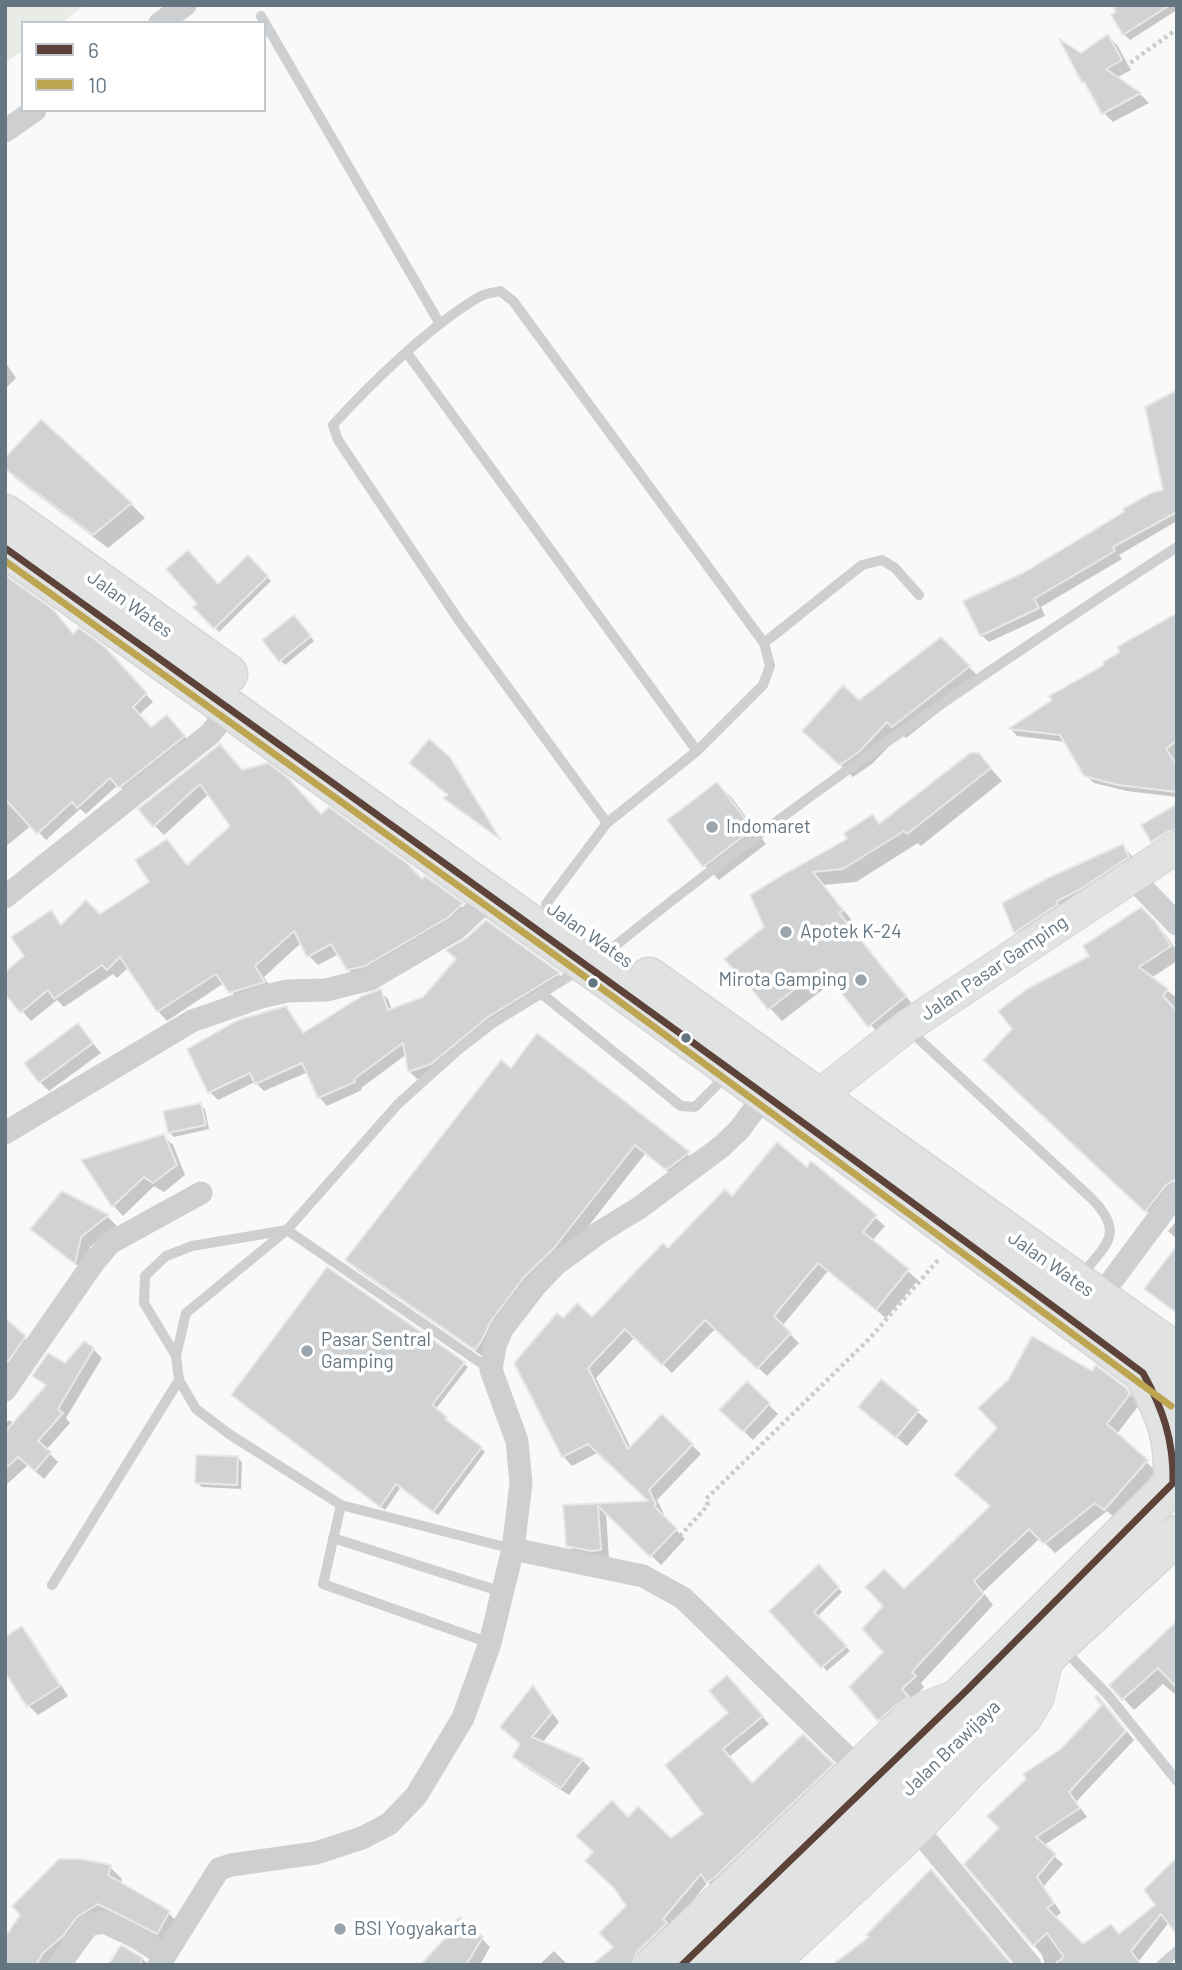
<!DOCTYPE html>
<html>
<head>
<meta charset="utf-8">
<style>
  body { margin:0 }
  #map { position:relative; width:1182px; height:1970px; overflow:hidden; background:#f9f9f9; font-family:Barlow,sans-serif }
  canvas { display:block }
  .frame { position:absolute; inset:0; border:7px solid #657683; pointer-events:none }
  .legend { position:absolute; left:21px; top:21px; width:245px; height:91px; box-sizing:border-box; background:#fff; border:2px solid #c1c8cd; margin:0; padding:9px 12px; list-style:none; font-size:21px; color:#657683 }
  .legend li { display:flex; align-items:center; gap:14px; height:35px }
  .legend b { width:35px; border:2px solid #c1c8cd }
</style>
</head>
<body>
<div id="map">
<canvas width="1182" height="1970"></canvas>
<div class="frame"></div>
<ul class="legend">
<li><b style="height:9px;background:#5c4238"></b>6</li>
<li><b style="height:9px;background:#bda551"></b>10</li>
</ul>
</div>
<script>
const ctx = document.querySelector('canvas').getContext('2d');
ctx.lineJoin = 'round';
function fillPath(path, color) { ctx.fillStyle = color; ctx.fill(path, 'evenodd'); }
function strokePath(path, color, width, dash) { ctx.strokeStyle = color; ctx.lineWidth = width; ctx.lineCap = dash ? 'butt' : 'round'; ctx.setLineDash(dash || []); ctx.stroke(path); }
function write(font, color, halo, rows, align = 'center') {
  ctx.font = font + ' Barlow,sans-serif'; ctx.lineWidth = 7; ctx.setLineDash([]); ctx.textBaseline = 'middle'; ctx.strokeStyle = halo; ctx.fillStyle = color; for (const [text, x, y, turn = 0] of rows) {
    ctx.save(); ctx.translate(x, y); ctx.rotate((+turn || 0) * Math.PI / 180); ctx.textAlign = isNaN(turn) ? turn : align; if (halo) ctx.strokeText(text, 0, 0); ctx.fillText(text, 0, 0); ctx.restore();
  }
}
const green = new Path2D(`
  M5,5H85L61,23H23V50L5,63Z`);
const shadow = new Path2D(`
  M1114,5H1177V10L1130,40L1124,34Z
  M1108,36L1117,45L1131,70L1116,78L1140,94L1149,103L1113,122L1104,113L1090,89L1083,82L1081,55Z
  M5,362L16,378L5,389Z
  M5,468L131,504L145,518L108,548L16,479Z
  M1177,478V521L1119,555L1122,559L1041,607L1045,616L989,642L981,635L1023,575L1165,491Z
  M248,557L271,581L219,632L196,607Z
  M298,621L314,641L285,665L281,661Z
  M74,636L113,657L153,702L139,715L151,729L174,724L191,744L128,795L118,785L86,814L80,809L46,840L32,825L5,847V755Z
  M941,639L981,679L906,738L901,734L872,764L853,777L817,743L859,702Z
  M1107,666L1177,709V797L1127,791L1094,783L1086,775L1066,742L1017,736L1011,729Z
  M220,746L243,771L321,816L423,881L425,878L471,914L358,979L348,969L339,954L318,965L309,956L302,942L264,977L273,991L240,1002L224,983L167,1021L158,1011L129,967L117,978L113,974L64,1007L57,1000L31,1021L22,1011L26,957L51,912L63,926L100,917L152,883L167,841L188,866L232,826L209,794L164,835L154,825Z
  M978,754L1002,781L921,846L918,843L856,882L823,885L854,923L850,926L917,1010L882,1038L834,981L782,1021L749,986L766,927L752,896L850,840L872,817L881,825Z
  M717,784L732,798L766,844L719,880L705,866Z
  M1123,846L1132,856L1138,866L1025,941L1016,932L1004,904Z
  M1141,909L1165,934L1177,951V961L1151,978L1177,998V1173L1170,1180L1177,1186L1158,1222L997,1071L1092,956Z
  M486,922L567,981L496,1024L439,1072L417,1079L409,1071L407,1054L361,1088L362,1090L327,1106L319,1097L308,1072L264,1091L255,1082L218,1100L210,1092L286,1007L305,1034L380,991L388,999L392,1010L424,998L458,960L467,940Z
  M78,1025L101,1053L49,1091L40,1082Z
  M538,1035L698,1163L677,1179L645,1154L485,1358L357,1270L348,1260L511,1070Z
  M200,1105L205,1109L209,1129L174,1137L170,1133Z
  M163,1136L173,1145L185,1175L164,1192L154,1186L123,1216L114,1206L84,1161Z
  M811,1164L885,1226L872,1241L918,1280L886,1318L828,1271L782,1326L799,1343L767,1376L716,1328L672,1373L635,1337L596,1378L631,1448L662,1416L701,1454L657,1500L664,1514L662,1516L685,1539L661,1565L606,1512L609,1559L577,1554L567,1545L565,1507L652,1502L599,1452L572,1466L563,1456V1320H592L668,1251L733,1199L807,1169Z
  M62,1193L108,1217L117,1226L90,1247L85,1271L42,1238Z
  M1177,1220V1239L1168,1231Z
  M327,1269L468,1367L435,1410L485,1452L438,1515L401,1487L385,1510L237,1399Z
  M5,1320L34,1347L9,1368L5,1365Z
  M93,1349L102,1358L66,1418L70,1423L46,1450L58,1462L44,1479L28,1465L5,1486V1424L9,1420L14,1424L47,1387L34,1376L65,1366Z
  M1093,1373L1125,1389L1136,1400L1139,1405L1116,1435L1156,1471L1115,1518L1107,1511L1055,1553L1040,1538L983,1592L993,1605L921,1683L924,1687L911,1700L889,1730L851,1687L886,1652L904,1592L991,1507Z
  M882,1381L928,1421L907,1446L870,1416Z
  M747,1383L778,1414L753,1440L722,1410Z
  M238,1458L242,1462L241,1489L202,1487L197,1483Z
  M819,1567L842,1592L817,1617L850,1651L827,1671L771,1611Z
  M22,1628L31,1638L68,1696L38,1715L29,1706Z
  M1177,1643V1696L1163,1684L1134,1710L1111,1685Z
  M734,1685L769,1724L729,1757L753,1785L803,1736L840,1772L715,1889L708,1882L641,1965H595L616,1947L628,1906V1819L671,1840L706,1814L731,1713Z
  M533,1688L559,1722L542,1743L582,1760L590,1768L569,1795L522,1765L514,1756L522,1745Z
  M1106,1706L1134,1740L1076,1802L1087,1817L1043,1846L1063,1864L1044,1886L1061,1913L1054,1918L1082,1946L1111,1926L1120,1935L1157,1905L1170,1921L1139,1961L1141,1965H1045L1042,1955L967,1864L1002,1828L1063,1750Z
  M110,1867L122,1879L120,1884L168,1913L181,1925L170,1945L111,1916L57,1965H5Z
  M481,1938L490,1947L480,1965H422Z
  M121,1948L145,1961L149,1965H110Z
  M554,1951L568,1965H539Z`);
const building = new Path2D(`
  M1112,5H1170L1123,35L1111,15L1116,12Z
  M1108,34L1122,60L1106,69L1141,93L1102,114L1084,82L1082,83L1059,39L1081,53Z
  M1177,390V512L1113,547L1115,551L1034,599L1039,608L980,636L963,601L1023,573L1124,512L1123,509L1151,493L1163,490L1145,407Z
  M41,419L132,503L93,535L5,469V458Z
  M188,550L218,584L248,555L268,576L214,629L193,607L197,604L166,569Z
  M5,575L54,610L73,634L79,628L105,647L147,693L133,707L151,727L167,715L185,736L119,788L110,778L77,808L72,802L37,834L5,799Z
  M1177,613V740L1166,749L1177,765V792L1118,785L1084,776L1060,735L1008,729L1052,700L1049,696L1104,665L1103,662L1120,652L1117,647Z
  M294,615L311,636L279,662L262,640Z
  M941,637L970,666L892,727L887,722L859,752L843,763L839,765L802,731L843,685L859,700Z
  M429,739L450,757L501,840L443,798L448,795L409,763Z
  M220,744L242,770L268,763L286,776L321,814L329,807L408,864L422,879L425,876L463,903L449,917L365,966L347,970L331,944L307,957L294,931L255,966L265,982L229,993L216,974L157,1012L120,957L107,970L102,965L54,999L48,990L20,1013L5,994V972L24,956L11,937L51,910L61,925L86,900L100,914L149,882L135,860L167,839L187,865L230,826L200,784L153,827L138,809Z
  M970,753H979L991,768L907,834L904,831L843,869L813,872L843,910L839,913L906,996L868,1027L822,968L768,1010L749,986L748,987L724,959L764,927L750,895L781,876L847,839L844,833L873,814L879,824Z
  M717,782L753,829L703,867L667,820Z
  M1177,804V829L1167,832L1151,842L1141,825Z
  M1123,844L1129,857L1079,890L1057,901L1058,904L1014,933L1002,903L1048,878Z
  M1141,907L1155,921L1171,946L1139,967L1168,989L1163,996L1177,1011V1179L1166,1185L1145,1212L983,1060L1012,1029L998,1011L1027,989L1089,956L1083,946Z
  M486,920L560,973L488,1017L431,1064L408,1072L403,1043L354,1079L355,1082L318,1098L302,1063L255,1084L250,1073L208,1093L187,1049L238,1020L286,1006L303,1033L362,996L381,989L388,1010L423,997L456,959L446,950L466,938Z
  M78,1023L93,1043L39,1083L24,1063Z
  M537,1033L690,1152L666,1170L635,1145L554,1248L525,1276L491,1321L482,1340L475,1350L345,1260L501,1060L511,1068Z
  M201,1103L206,1125L168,1133L163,1111Z
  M164,1134L177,1165L153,1183L144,1177L112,1207L81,1160Z
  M777,1142L807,1167L811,1161L877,1215L863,1232L909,1269L876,1310L818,1263L774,1316L791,1333L757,1369L705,1320L662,1365L625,1329L588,1368L628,1449L662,1414L693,1444L649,1490L656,1504L654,1506L677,1529L650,1557L598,1506L601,1550L591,1551L566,1546L563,1505L648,1501L588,1444L562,1457L514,1363L557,1313L563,1318L577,1303L592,1317L663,1243L668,1248L725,1189L732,1196Z
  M62,1191L109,1215L81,1237L75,1264L30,1229Z
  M1177,1245V1313L1144,1289Z
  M327,1267L465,1362L432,1405L447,1417L445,1419L482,1447L433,1512L396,1484L380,1507L231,1395Z
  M5,1318L26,1336L8,1362L5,1360Z
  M1032,1336L1092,1371L1096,1365L1126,1388L1130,1394L1107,1424L1148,1460L1104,1510L1095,1503L1044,1544L1029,1529L974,1581L984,1594L912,1672L916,1676L902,1689L909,1697L895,1706L878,1721L849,1687L883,1652L862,1629L883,1606L865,1587L884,1569L904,1589L990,1506L954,1475L997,1428L978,1408L1008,1380Z
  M84,1341L94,1348L58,1409L63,1413L38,1441L51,1452L35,1471L18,1457L5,1469V1432L46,1385L32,1376L48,1353L65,1363Z
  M881,1379L919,1410L896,1438L858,1407Z
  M747,1381L770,1403L743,1432L719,1410Z
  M196,1455L238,1456L237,1485L195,1483Z
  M819,1564L839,1587L814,1612L847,1646L821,1668L769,1611Z
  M1177,1621V1688L1158,1668L1122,1700L1109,1685Z
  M22,1626L60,1686L27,1707L5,1672V1637Z
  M727,1675L763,1716L723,1749L752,1783L803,1734L834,1764L715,1877L707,1883L701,1874L663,1919L667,1923L637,1952L632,1965H592L613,1947L599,1933L626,1906L614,1888L585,1861L593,1852L576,1836L612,1800L628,1817L638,1806L671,1838L703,1814L665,1765L728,1713L709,1691Z
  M533,1685L552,1713L532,1737L583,1759L561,1788L512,1757L520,1744L500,1727Z
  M1097,1695L1126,1731L1069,1792L1080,1808L1036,1837L1056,1854L1037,1877L1054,1903L1047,1908L1083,1944L1111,1924L1119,1934L1155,1905L1144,1890L1177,1857V1935L1161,1914L1131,1951L1141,1965H1053L1064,1957L1047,1933L1033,1946L964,1864L999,1828L987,1816L1026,1779L1023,1774L1061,1749L1102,1705L1095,1698Z
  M59,1859H81L111,1865L108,1875L170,1911L157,1934L98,1904L77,1917L63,1936L43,1953L36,1965H5V1937L20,1915L12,1906Z
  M931,1869L1012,1965H832L869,1937L866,1935Z
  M460,1917L483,1937L466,1965H420L448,1935L443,1931Z
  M121,1945L143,1958L139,1965H108Z`);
const path = new Path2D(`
  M1119,71L1177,29
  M661,1557L708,1505L706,1499L869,1339L939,1259`);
const lane = new Path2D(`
  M261,16L440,324
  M407,353L697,751
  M764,643L862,565L882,560L895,568L919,595
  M546,904L607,823L697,751L763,685L770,666L764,643L513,301L500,291C493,293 485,293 479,297C431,325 370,384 333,425L338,440L460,622L607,823
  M610,950C790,804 983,673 1177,547
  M542,994L681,1106L695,1107L728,1074
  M908,1029L1090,1197C1126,1232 1107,1245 1080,1276
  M176,1356L144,1303L145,1276L166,1256L192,1246L287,1230L491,1370
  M341,1505L323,1584L490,1643
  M333,1538L502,1592
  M513,1549L341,1505L229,1434L196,1409L179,1380L176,1356L186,1313L287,1230L398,1104L458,1050L493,1023L581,969
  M52,1585L179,1380
  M1063,1649L1107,1694L1177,1781
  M1161,1965L1177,1951`);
const street = new Path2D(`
  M160,23L185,5
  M5,131L35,110
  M1131,876L1177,924
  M5,897L210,734L230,709
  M5,1133L192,1021L261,997L287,991L326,990L370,979L457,928L491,896
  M1099,1298L1177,1193
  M5,1390L94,1262L110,1243L201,1193
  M513,1549L643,1576L683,1598L856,1766
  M917,1829L1030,1965
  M59,1965L88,1925L104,1922L132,1935L165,1955
  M159,1965L219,1869L231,1865L316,1853L362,1838L389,1824L416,1796L463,1718L490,1643L513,1549L521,1483L517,1441L491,1370L495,1346L502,1329L536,1285L555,1265L600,1232L639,1208L721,1147L739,1130L765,1095`);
const secondary = new Path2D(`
  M817,1097L906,1027L1177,847
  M650,1965L907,1719L925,1708L951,1698
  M771,1965L917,1829L967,1776L1025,1719L1038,1697L1048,1655`);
const highway = new Path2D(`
  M5,514L228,674
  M5,548L618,987L912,1201L1177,1398
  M649,977L1177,1353
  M1145,1376C1166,1416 1175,1437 1173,1483
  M682,1965L966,1691L1177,1480
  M728,1965L1058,1645L1177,1535`);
const bus1 = new Path2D(`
  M5,548C386,821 767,1093 1143,1373C1163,1409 1174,1441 1173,1483L966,1691L682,1965`);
const bus2 = new Path2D(`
  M5,561L612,996L1171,1406`);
const markers = [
  [712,827,7,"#99a4ac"],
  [786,932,7,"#99a4ac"],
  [861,980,7,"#99a4ac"],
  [593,983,6,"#657683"],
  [686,1038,6,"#657683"],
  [307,1351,7,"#99a4ac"],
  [340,1929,7,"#99a4ac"]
];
const streetNames = [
  ["Jalan Wates",130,604,36],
  ["Jalan Wates",590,935,35],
  ["Jalan Pasar Gamping",994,968,-34],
  ["Jalan Wates",1051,1264,35],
  ["Jalan Brawijaya",951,1748,-44]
];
const poiNames = [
  ["Indomaret",726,827],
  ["Apotek K-24",800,932],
  ["Mirota Gamping",847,980,"right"],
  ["Pasar Sentral",321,1340],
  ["Gamping",321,1362],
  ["BSI Yogyakarta",354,1929]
];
fillPath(green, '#e8ebe6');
fillPath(shadow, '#0003');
fillPath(building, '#d0d2d3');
strokePath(building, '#e8e8e8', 2);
strokePath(secondary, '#d5d6d7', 34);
strokePath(highway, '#d5d6d6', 41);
strokePath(path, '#cbcccd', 4.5, [3.5, 3.5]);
strokePath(lane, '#cecfd0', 10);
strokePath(street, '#cecfd0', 23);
strokePath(secondary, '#e1e2e2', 32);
strokePath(highway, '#e1e2e2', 38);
strokePath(bus1, '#5c4238', 7);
strokePath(bus2, '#bda551', 7);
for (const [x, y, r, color] of markers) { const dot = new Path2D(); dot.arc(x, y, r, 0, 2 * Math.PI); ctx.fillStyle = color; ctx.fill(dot); strokePath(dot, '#fff', 2.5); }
write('19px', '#657683', '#fff', streetNames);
write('19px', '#657683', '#fff', poiNames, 'left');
</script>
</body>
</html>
